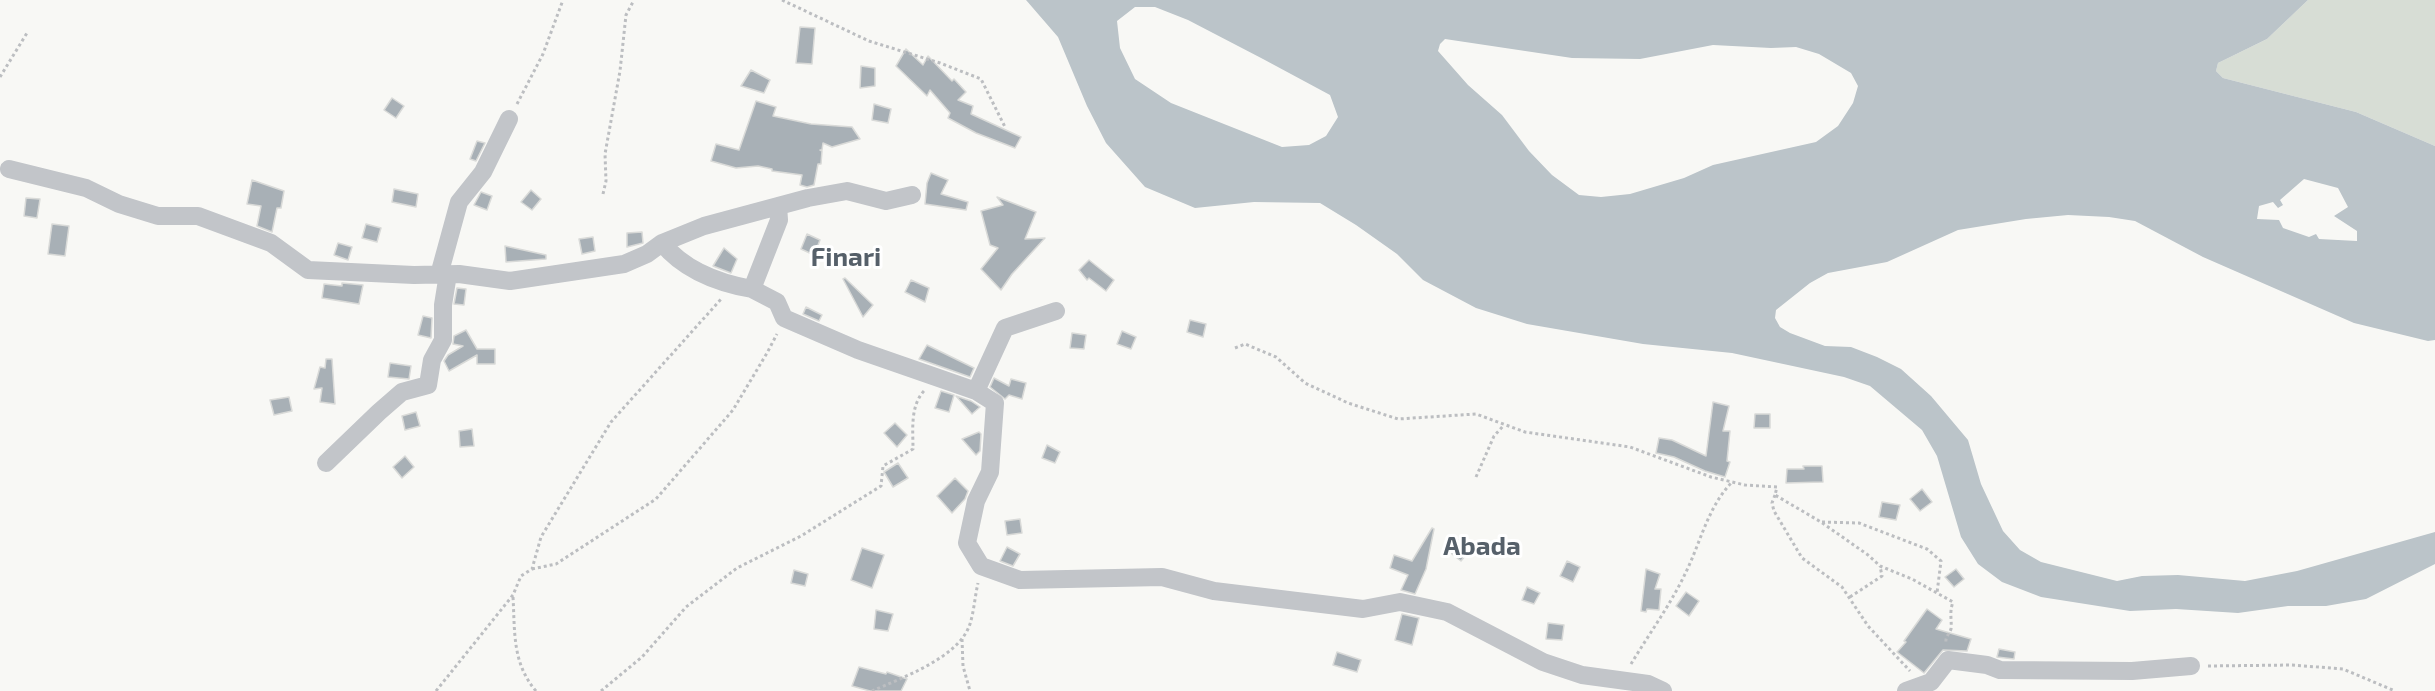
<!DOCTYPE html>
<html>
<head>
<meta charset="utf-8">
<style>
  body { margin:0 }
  canvas { display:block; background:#f8f8f5 }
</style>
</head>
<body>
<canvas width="2435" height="691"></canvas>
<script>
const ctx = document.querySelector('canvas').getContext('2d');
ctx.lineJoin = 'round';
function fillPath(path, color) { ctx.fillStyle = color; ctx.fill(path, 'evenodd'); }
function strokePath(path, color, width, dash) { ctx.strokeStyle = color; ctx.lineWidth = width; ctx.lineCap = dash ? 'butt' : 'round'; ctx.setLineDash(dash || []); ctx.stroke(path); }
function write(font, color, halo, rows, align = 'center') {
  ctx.font = font + ' "Exo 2",sans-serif'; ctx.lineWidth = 6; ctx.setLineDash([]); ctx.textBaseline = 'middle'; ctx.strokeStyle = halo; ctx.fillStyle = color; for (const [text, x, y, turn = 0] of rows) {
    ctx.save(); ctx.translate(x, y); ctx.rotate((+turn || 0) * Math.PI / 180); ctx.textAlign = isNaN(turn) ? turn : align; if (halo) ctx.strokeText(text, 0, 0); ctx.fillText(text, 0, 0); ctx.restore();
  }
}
const green = new Path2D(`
  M2308,0H2435V146L2356,112L2223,78L2216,71L2218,63L2267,39Z`);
const water = new Path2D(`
  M1026,0H2308L2267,39L2218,63L2216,71L2223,78L2356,112L2435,146V340L2428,341L2354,323L2203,257L2135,221L2109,217L2068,215L2026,219L1958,230L1887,262L1828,273L1810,283L1776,310L1775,318L1780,327L1790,333L1825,346L1851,347L1877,357L1901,369L1931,396L1968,440L1981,484L2003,531L2020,550L2041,562L2117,581L2142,576L2178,575L2245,581L2297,571L2435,532V564L2366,599L2326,606H2288L2238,613L2176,609L2130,611L2041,597L2002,582L1978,564L1961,537L1937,456L1922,430L1870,386L1844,377L1732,353L1643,344L1527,324L1476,308L1423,280L1397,254L1356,225L1320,203L1254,202L1195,208L1145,187L1106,143L1087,106L1058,37ZM1135,7H1155L1188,20L1263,59L1330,95L1338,117L1326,136L1309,145L1282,147L1171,103L1135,79L1120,48L1117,21ZM1445,39L1572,58L1640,59L1713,45L1771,48L1796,47L1819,54L1851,73L1858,86L1853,103L1838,126L1816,142L1713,165L1684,178L1630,194L1601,197L1579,195L1552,175L1529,151L1502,115L1468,85L1438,51L1440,44ZM2304,179L2338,188L2348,207L2334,216L2357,231V241L2319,239L2316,234L2309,237L2283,228L2279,220L2257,219L2259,206L2273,202L2278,208L2283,205L2280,200Z`);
const building = new Path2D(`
  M800,27L815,28L812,64L796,63Z
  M906,49L923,65L928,56L952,81L954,79L966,92L958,100L973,106L971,114L1021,137L1015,148L976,133L948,118L950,113L930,90L927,96L896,66Z
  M861,66L875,68V86L860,88Z
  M751,70L770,80L764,93L741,86Z
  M392,98L404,106L396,118L384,110Z
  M756,101L776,107L773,116L811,124L852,127L860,139L832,147L823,143L822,150H820L822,151L821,164H818L814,185L807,187L800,185L802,175L772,171V169L758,166L736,168L711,161L716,144L739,150Z
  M874,104L891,109L888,123L872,120Z
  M477,141L485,143L476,161L470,159Z
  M931,173L948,180L941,194L968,202L966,210L925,204L927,183Z
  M252,180L284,191L281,208H277L272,232L257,226L261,206L247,204Z
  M394,189L418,194L416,207L392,202Z
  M531,190L541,199L532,210L521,202Z
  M481,192L492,196L487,210L474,205Z
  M997,197L1036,212L1025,239L1045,238L1012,274L1001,290L981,269L998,248L990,245L981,211L1003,205Z
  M26,198L40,199L37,218L24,216Z
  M52,224L69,226L65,256L48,254Z
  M366,224L381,228L377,242L362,238Z
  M642,232L643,243L627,247V233Z
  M807,234L820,240L814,255L801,249Z
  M593,237L595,251L582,254L579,239Z
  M338,243L352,247L348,260L334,255Z
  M505,246L546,255V259L506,262Z
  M724,248L737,259L731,273L713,266Z
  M1089,260L1114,280L1106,291L1089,278L1087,280L1079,270Z
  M845,278L873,305L863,317L843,279Z
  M911,280L929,288L925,302L905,292Z
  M342,283L363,285L359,304L322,298L324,284L342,286Z
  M457,288L466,289L464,305L454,304Z
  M806,307L822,315L819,321L803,314Z
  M423,316L432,318L431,338L418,335Z
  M1190,320L1206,324L1203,337L1187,332Z
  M466,330L477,349H495V364H477V355L449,371L444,361L448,355L463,346L453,344L454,336Z
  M1122,331L1136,337L1131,349L1117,344Z
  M1072,333L1086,335L1084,349L1070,348Z
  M927,345L974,368L970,377L919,359Z
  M326,359H332L335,404L320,402L322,388L314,389L320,367L325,368Z
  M390,363L411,366L409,379L388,377Z
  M994,378L1009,386L1011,379L1026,383L1022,399L1009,395L1005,399L990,387Z
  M941,391L954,395L949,412L935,408Z
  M956,396L971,401L980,407L972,414Z
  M289,397L292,411L274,415L270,400Z
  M1713,402L1729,406L1723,431H1730L1727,461L1730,462L1725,477L1705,471L1674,457L1656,453L1659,438L1672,440L1706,456Z
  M416,412L420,426L405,430L402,416Z
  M1755,414H1770V428H1754Z
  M895,423L907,435L897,447L884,433Z
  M472,429L474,446L460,447L459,431Z
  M979,432L981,434L980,451L976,455L962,439Z
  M1047,445L1060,452L1055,463L1042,458Z
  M405,456L414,467L402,478L393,467Z
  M898,463L908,478L893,487L884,472Z
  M1803,466H1822L1823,482L1786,483L1787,469H1804Z
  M955,478L968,491L965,499L952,513L937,496Z
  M1922,489L1932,502L1920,511L1910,499Z
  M1882,502L1900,505L1896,520L1879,517Z
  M1020,519L1022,533L1007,535L1005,521Z
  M1432,528L1434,529L1426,569L1415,594L1401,590L1408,575L1390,568L1394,555L1412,561Z
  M1457,539L1470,550L1461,561L1448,551Z
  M1007,547L1020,554L1013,566L1000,561Z
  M862,548L884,555L872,588L851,580Z
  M1567,561L1580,567L1573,582L1560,576Z
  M1646,569L1660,574L1655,589H1661L1659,610L1647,609L1646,612L1641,611Z
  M1956,569L1964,579L1954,587L1945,577Z
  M794,570L808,574L805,586L791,583Z
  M1527,587L1540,593L1534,604L1522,600Z
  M1686,592L1699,601L1689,616L1676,606Z
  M1927,609L1942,620L1936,629L1971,639L1967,651L1943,650L1924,673L1897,652L1906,642L1904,641Z
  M876,610L893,614L888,631L874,629Z
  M1402,614L1419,618L1412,645L1395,640Z
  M1548,623L1564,625L1562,640L1546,639Z
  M1999,649L2015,652L2014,659L1997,657Z
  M1337,652L1361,660L1357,672L1333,665Z
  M859,667L886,674L887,672L907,679L901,691H870L852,686Z`);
const path = new Path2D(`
  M782,0L869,41L940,63L981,79L1005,127
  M0,77L27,33
  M517,104L543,54L563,0
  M603,194L606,181L605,154L620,71L626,15L634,0
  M1235,348L1245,344L1276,357L1305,383L1348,403L1398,419L1476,414L1525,432L1630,447L1711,477L1745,485L1777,487L1775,495L1821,522L1868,555L1880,566L1912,579L1953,602C1949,613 1952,619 1951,629C1949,635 1945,636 1946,644
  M1476,477L1494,436L1504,425
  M1775,495L1772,503L1774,511L1802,558L1842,587L1868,626L1910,671
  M1822,522L1859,523L1927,549L1941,561L1937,593
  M532,569L556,564L656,499L733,410L767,353L777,334
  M513,597C515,632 512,663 536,691
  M1850,597L1882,576L1880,566
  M962,639L963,666L970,691
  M1631,664C1649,634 1671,604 1686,572C1701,541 1708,507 1732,482
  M2208,666L2292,665L2343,669L2395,691
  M436,691L513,595L521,576L532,569L541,537L611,422L722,298
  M601,691L642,657L686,607L737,568L801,536L881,486L883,466L913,449C913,430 910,406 924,391
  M872,691C901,678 959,658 970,624C974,611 975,596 978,583`);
const minor = new Path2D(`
  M9,169L86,188L119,204L158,216H198L271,243L308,270L414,275L459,274L510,281L624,264L647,254L662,243L704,226L808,198L847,191L886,201L912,195
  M662,243C684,270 718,283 752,289L779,220L778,206
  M439,275L459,202L483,172L509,119
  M752,289L777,302L784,318L858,350L976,391L1005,328L1056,311
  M976,391L995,403L990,472L976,501L967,543L981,566L1020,580L1162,577L1214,591L1363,609L1400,602L1447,612L1543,662L1582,675L1648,684L1663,691
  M326,463L379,412L402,392L428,385L432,360L443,340V305L448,274
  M1906,691L1931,682L1948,660L1987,665L2000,670L2132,671L2191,666`);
const quarterNames = [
  ["Finari",846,257],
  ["Abada",1482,546]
];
fillPath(green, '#d7ddd5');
fillPath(water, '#bbc4c9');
fillPath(building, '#a8b0b6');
strokePath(building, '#d9dad8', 1.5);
strokePath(path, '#bcbec1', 3, [3, 3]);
strokePath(minor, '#c2c5c9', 18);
write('bold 26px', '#56606a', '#fff', quarterNames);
</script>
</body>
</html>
